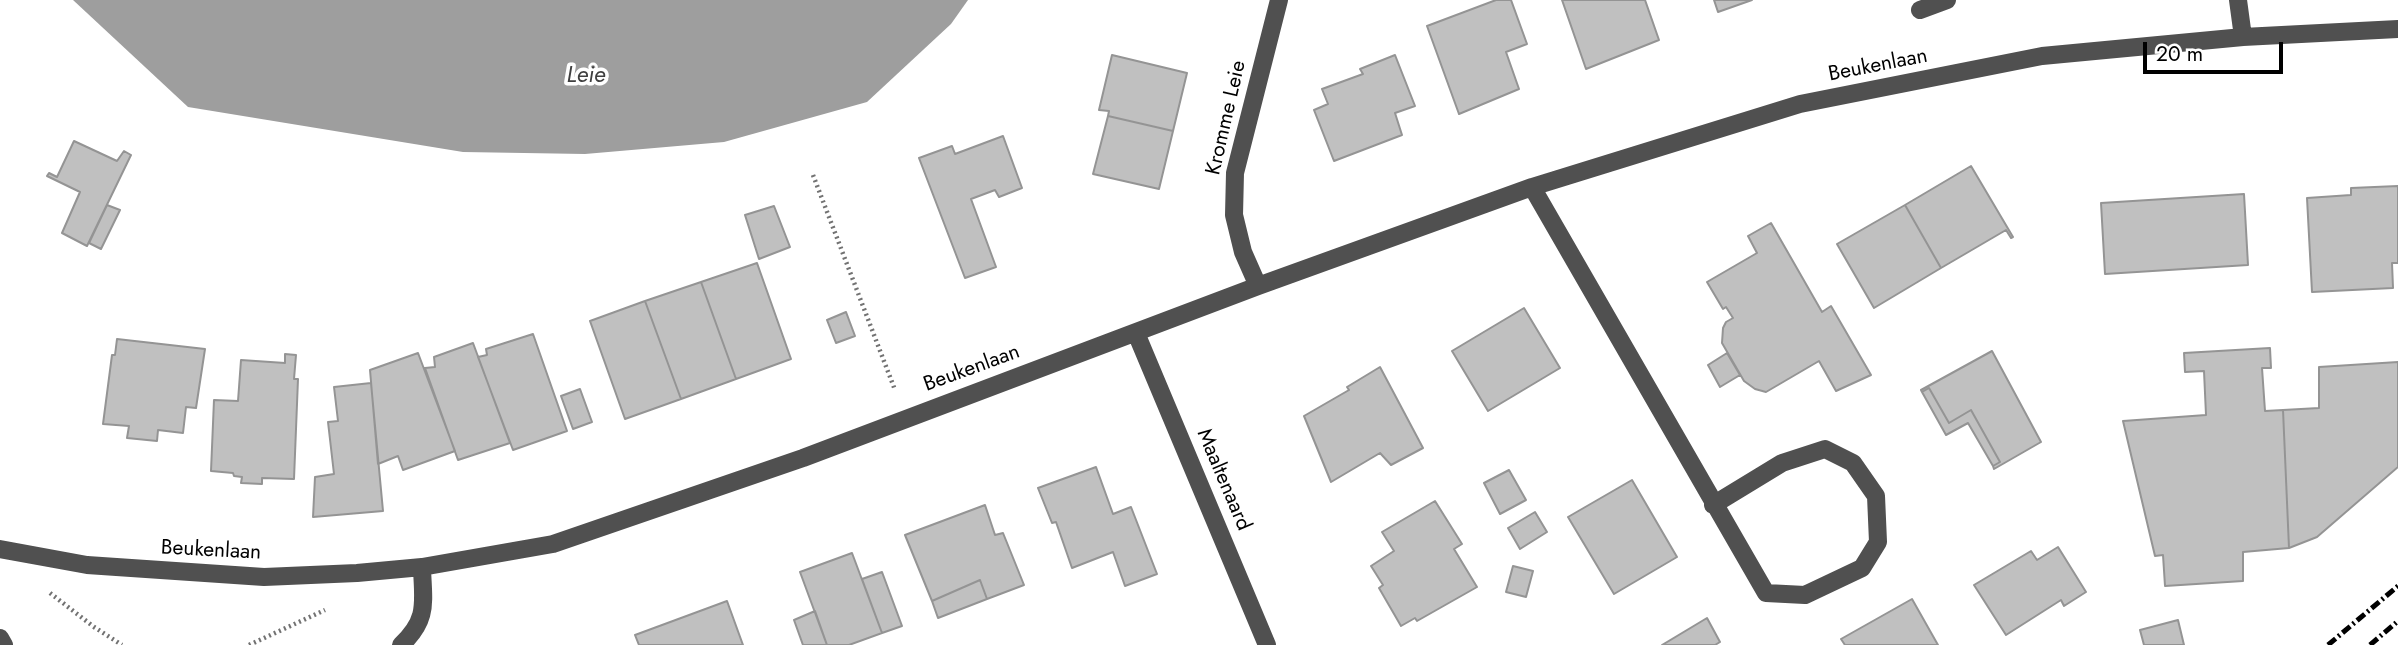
<!DOCTYPE html>
<html>
<head>
<meta charset="utf-8">
<style>
  body { margin:0 }
  #map { position:relative; width:2398px; height:645px; overflow:hidden; background:#fff; font-family:Jost,sans-serif }
  canvas { display:block }
  .scale { position:absolute; left:2143px; top:42px; width:140px; height:32px; box-sizing:border-box; border:4px solid #000; border-top:0; padding-left:9px; font-size:21px; line-height:24px; white-space:nowrap; color:#000; -webkit-text-stroke:5px #fff; paint-order:stroke }
</style>
</head>
<body>
<div id="map">
<canvas width="2398" height="645"></canvas>
<div class="scale">20 m</div>
</div>
<script>
const ctx = document.querySelector('canvas').getContext('2d');
ctx.lineJoin = 'round';
function fillPath(path, color) { ctx.fillStyle = color; ctx.fill(path, 'evenodd'); }
function strokePath(path, color, width, dash) { ctx.strokeStyle = color; ctx.lineWidth = width; ctx.lineCap = dash ? 'butt' : 'round'; ctx.setLineDash(dash || []); ctx.stroke(path); }
function write(font, color, halo, rows, align = 'center') {
  ctx.font = font + ' Jost,sans-serif'; ctx.lineWidth = 7; ctx.setLineDash([]); ctx.textBaseline = 'middle'; ctx.strokeStyle = halo; ctx.fillStyle = color; for (const [text, x, y, turn = 0] of rows) {
    ctx.save(); ctx.translate(x, y); ctx.rotate((+turn || 0) * Math.PI / 180); ctx.textAlign = isNaN(turn) ? turn : align; if (halo) ctx.strokeText(text, 0, 0); ctx.fillText(text, 0, 0); ctx.restore();
  }
}
const water = new Path2D(`
  M73,0H968L951,24L867,102L724,142L585,154L463,152L188,107Z`);
const building = new Path2D(`
  M1496,0H1511L1527,44L1506,52L1519,89L1459,114L1427,26Z
  M1562,0H1645L1659,40L1586,69Z
  M1714,0H1752L1718,12Z
  M1112,55L1187,73L1173,131L1108,116L1109,111L1099,110Z
  M1395,55L1415,106L1395,113L1402,135L1334,161L1314,110L1328,104L1322,89L1363,74L1360,69Z
  M1108,116L1173,131L1159,189L1093,174Z
  M1003,136L1022,188L999,197L995,190L971,199L996,267L965,278L919,158L952,146L955,154Z
  M74,141L117,161L124,151L131,155L87,246L62,233L80,192L47,176L49,173L57,177Z
  M1971,166L2013,237L2011,238L2006,230L1941,268L1905,205Z
  M2398,186V263H2392L2393,288L2312,292L2307,198L2351,195V188Z
  M2244,194L2248,265L2105,274L2101,203Z
  M107,205L120,210L101,249L89,243Z
  M1905,205L1941,268L1874,308L1837,244Z
  M774,206L790,247L759,259L745,215Z
  M1771,223L1822,312L1831,306L1871,375L1836,391L1819,361L1766,392L1755,389L1744,381L1722,343L1723,328L1726,322L1733,318L1726,307L1723,309L1707,282L1757,253L1748,236Z
  M757,263L791,359L736,379L701,282Z
  M701,282L736,379L681,399L645,301Z
  M645,301L681,399L625,419L590,321Z
  M1524,308L1560,368L1488,411L1452,351Z
  M846,312L855,336L836,343L827,320Z
  M533,334L567,431L513,450L478,357L487,355L486,349Z
  M117,339L205,349L196,408L186,407L183,433L158,430L157,441L127,438L129,426L103,424L112,355H115Z
  M473,343L510,443L458,460L425,368L435,367L434,357Z
  M2270,348L2271,368H2262L2265,411L2283,410L2289,548L2243,552V581L2165,586L2163,555L2155,556L2123,421L2206,415L2204,371L2185,372L2184,353Z
  M1992,351L2041,442L1994,469L1993,466L2000,462L1971,410L1949,423L1929,388L1922,392L1921,390Z
  M418,353L455,451L403,470L398,456L378,464L370,370Z
  M1727,353L1740,375L1720,387L1708,365Z
  M285,354L296,355L294,379H298L294,479L262,478V484L241,483L242,477L234,476L233,473L211,471L214,400L238,401L241,360L285,363Z
  M2398,362V467L2317,537L2289,548L2283,410L2319,408V367Z
  M1380,367L1423,448L1391,465L1380,453L1331,482L1304,416L1349,390L1347,387Z
  M371,383L383,511L313,517L315,477L334,474L328,422L338,421L334,387Z
  M1929,388L1949,423L1971,410L2000,462L1993,466L1968,423L1946,435L1922,392Z
  M580,389L592,422L573,429L561,396Z
  M1096,467L1113,514L1131,507L1157,574L1125,586L1113,552L1072,568L1056,522L1052,523L1038,488Z
  M1509,470L1526,500L1500,514L1484,483Z
  M1632,480L1677,557L1614,594L1568,517Z
  M1435,501L1462,544L1454,549L1477,587L1417,621L1415,618L1401,626L1379,588L1383,585L1371,566L1394,551L1382,532Z
  M985,505L995,535L1003,533L1024,585L987,599L980,580L932,601L905,535Z
  M1535,512L1547,532L1520,549L1508,528Z
  M2058,547L2086,592L2064,606L2061,600L2006,635L1974,585L2031,551L2037,560Z
  M852,553L882,633L849,645H827L800,572Z
  M1513,566L1533,571L1526,597L1506,592Z
  M882,572L902,626L882,633L862,579Z
  M980,580L987,599L938,618L932,601Z
  M1912,599L1938,645H1845L1841,639Z
  M727,601L743,645H639L635,635Z
  M815,611L827,645H803L794,620Z
  M1707,618L1720,642L1715,645H1662Z
  M2178,620L2184,645H2144L2140,630Z`);
const path = new Path2D(`
  M813,175L895,390
  M50,593L94,627L122,645
  M249,645L325,610`);
const minor = new Path2D(`
  M2238,0L2243,37
  M1920,10L1947,0
  M1532,187L1766,593L1805,595L1862,568L1878,542L1876,496L1853,463L1825,449L1782,463L1713,505
  M1258,286L1243,252L1234,215L1235,173L1279,0
  M1136,333L1267,645
  M0,549L87,565L264,577L357,573L422,567L553,544L803,458L1258,286L1532,187L1800,104L2042,56L2243,37L2398,29
  M0,638L4,645
  M401,645C429,619 423,602 422,567`);
const rail = new Path2D(`
  M2328,645L2398,586
  M2370,645L2398,621`);
const streetNames = [
  ["Beukenlaan",1878,66,-11],
  ["Kromme Leie",1227,118,-77],
  ["Beukenlaan",972,369,-20],
  ["Maaltenaard",1223,480,67],
  ["Beukenlaan",211,551,3]
];
const waterNames = [
  ["Leie",586,76]
];
fillPath(water, '#9e9e9e');
fillPath(building, '#c0c0c0');
strokePath(building, '#949494', 2);
strokePath(path, '#727272', 4.5, [2, 3.5]);
strokePath(minor, '#505050', 18);
strokePath(rail, '#000', 5, [10, 3.5, 2, 3.5]);
write('21px', '#000', '#fff', streetNames);
write('italic 23px', '#3f3f3f', '#fff', waterNames);
</script>
</body>
</html>
